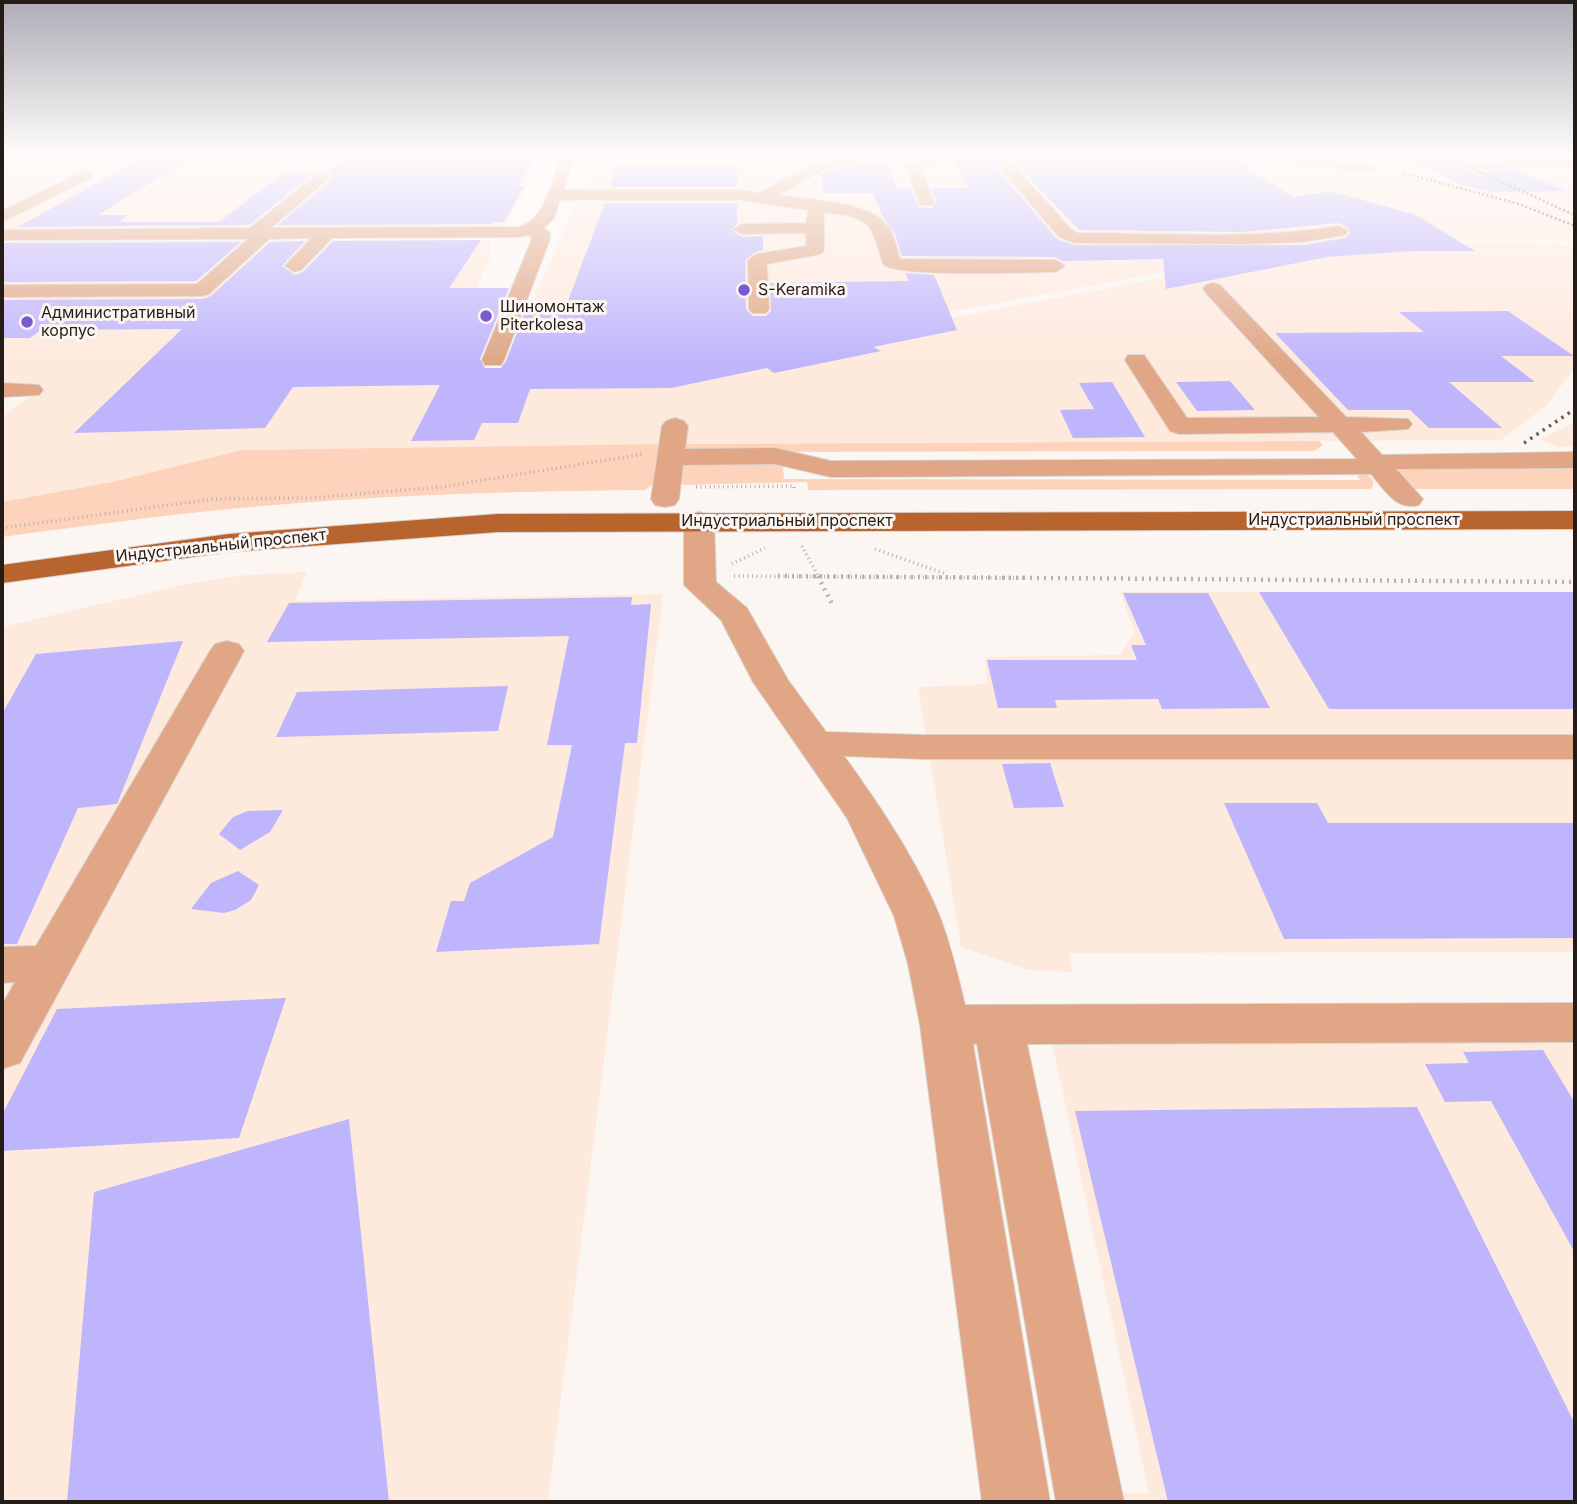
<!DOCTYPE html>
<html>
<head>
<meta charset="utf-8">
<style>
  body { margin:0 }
  #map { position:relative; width:1577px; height:1504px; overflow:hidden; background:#fcf6f3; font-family:Inter,sans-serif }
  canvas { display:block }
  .frame { position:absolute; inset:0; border:4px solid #261c17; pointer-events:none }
</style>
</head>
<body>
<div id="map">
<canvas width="1577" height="1504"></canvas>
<div class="frame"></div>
</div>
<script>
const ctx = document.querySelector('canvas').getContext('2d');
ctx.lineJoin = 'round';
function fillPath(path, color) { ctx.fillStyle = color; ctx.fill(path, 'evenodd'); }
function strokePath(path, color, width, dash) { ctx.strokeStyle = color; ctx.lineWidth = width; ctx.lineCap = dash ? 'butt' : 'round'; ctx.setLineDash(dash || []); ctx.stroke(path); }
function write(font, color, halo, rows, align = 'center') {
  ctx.font = font + ' Inter,sans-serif'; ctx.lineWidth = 6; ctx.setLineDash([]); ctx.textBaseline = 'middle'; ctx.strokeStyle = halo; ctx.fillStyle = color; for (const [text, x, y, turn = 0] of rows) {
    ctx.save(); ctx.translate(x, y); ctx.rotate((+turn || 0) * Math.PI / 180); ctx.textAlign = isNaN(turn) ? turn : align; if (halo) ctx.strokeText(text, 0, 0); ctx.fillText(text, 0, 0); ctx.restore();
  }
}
const built = new Path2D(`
  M2,155H542L504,230L2,232Z
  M684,155H1575V241L1364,240L1295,248L706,357L506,361L593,165Z
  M490,240V259L439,370L704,366L1304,250L1396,242L1575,245V367L1547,405L1501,440L673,444L242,450L112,482L2,502V418L36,391H2V241Z
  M1575,422V446L1558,447L1540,439Z
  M307,572L295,601L663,594L548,1502H2V627L191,583L245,575Z
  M1120,592H1575V952L1069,953L1072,972L1028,970L961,947L918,687L987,684L985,657L1120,655L1135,632Z
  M1575,1035V1502H1075L1074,1493H1149L1051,1038Z`);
const green = new Path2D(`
  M1319,441L1323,445L1314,451L685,452L686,444Z
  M659,444L655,483L645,490C529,491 414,494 299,503C199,510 100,524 2,537V502L112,482L242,450Z
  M774,460L783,466L784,479L1360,480L1355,472L1366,473L1374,482L1371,489L808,490L807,482L684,485L681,482L683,463Z
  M1575,465V489H1412L1391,472L1402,466Z`);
const building = new Path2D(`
  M147,155H195L98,215H129L118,222H219L283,173H314L249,225L18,227Z
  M348,155H537L517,186H525L504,222H493L491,224L278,225L332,179L328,172Z
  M1038,155H1220L1234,158L1246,165L1245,168L1295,197L1330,191L1416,215L1475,251H1414L1327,257L1166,289L1163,259L1062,261L1056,257L902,256L895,234L883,217L873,193H823L821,174L824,172L869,161H887L897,189L911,188L919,207L932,208L936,201L931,188H969L953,160L989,159L1057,239L1074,245H1303L1345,238L1350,233L1349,229L1339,223L1242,232L1079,230L1011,159H1041Z
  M1401,155H1482L1489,158L1471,159L1463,166L1472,172L1519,171L1566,191L1491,192L1461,185Z
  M617,165H737V187H610Z
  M605,203H737V224L731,230L742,237L763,236V250L756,252L745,260L746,309L752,316H766L771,311L770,283L909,281L905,273L934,275L957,330L873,347L881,351L774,373L767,368L671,388L530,389L518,423H482L474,440L411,441L440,385L293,387L265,428L74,433L182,329L41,330L30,338H2V300L203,299L211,296L270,242L305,241L282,266L295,275L303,272L333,241L481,240L449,288H509L480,359L485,368H501L506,361L524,314H563Z
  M241,242L196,281L2,282V243Z
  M1508,311L1574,356H1501L1535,382H1449L1502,428H1429L1410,410H1348L1275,333L1424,332L1399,312Z
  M1230,381L1255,410L1197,411L1176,382Z
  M1112,382L1145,437L1073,438L1060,410L1094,409L1079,383Z
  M1259,592H1575V709H1329Z
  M1123,593H1208L1270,708L1162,709L1158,699L1055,700L1057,708H998L987,660H1137L1131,645H1146Z
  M632,597L631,605L651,604L637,743H625L599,944L436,952L451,901H464L470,883L553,837L572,745H547L569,636L267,642L289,603Z
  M183,641L117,804L78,808L17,944H2V714L36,654Z
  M508,686L498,731L276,737L297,692Z
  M1050,763L1064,807L1014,808L1002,764Z
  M1224,803H1317L1328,823H1575V938L1284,939Z
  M283,810L270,832L240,850L219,834L233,817L248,811Z
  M238,871L259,885L251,900L235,910L224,913L191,909L211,883Z
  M286,998L239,1138L2,1151V1115L57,1009Z
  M1543,1050L1575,1103V1253L1491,1101L1445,1102L1425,1064L1469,1063L1463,1052Z
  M1417,1107L1575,1424V1502H1168L1075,1111Z
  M349,1119L389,1502H67L94,1192Z`);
const pathFar2 = new Path2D(`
  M590,160L655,155
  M338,164L543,162
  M103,165L305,164`);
const pathFar1 = new Path2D(`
  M696,487L794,486V490
  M2,528L213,499L311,498L441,487L643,454
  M802,546L819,578
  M875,549L946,574
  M732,564L765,548
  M734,576L1024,578`);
const path = new Path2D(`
  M778,576L1575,582
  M818,576L832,604`);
const minor = new Path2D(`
  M561,155H575L564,190H741L759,193L813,164L850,155H874L872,158L823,170L778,195C808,200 871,200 889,228C895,237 897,249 900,259L1056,260L1065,266L1056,272C1030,272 894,278 883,264C871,220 869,218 824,212V250L821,254L767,264L769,309L766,313H752L749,309L748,260L757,254L806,246V233L742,234L733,229L742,224L806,223L808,210L741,200H560L554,218L544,228L550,233V239L504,360L501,365H485L482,360L532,239L530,235L518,237L332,238L301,270L294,272L285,266L311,238L269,239L209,294L202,296L2,297V285L197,284L248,239L2,240V230L250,228L317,174L322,172L330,177L327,180L271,228L518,227C546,221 552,179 561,155Z
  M936,155H958L921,169L934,202L932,205H920L906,167L908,164Z
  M989,155H1004L1071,229L1078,233C1165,233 1254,240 1339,226L1348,231L1345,235L1303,242L1246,244L1075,243L1059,237Z
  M1262,155H1299L1368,165L1375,169L1368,173L1269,159Z
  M1575,159V167L1472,169L1465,165L1472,161Z
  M85,170L90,172L93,175L90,178L2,222V211Z
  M1213,283L1220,285L1346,417L1408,419L1412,424L1408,429L1361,432L1382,455L1575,452V468L1396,469L1423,499L1419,505C1396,511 1385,490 1371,474L831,477L775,464L683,465L679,499L675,505L665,507L655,505L651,499L662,426L666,421L675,418L684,421L688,426L685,449L775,448L831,461L1357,459L1333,432L1179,434L1170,431L1125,360L1128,355H1144L1187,418L1319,417L1206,293L1203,289L1206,285Z
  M2,383L39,385L43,390L39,395L2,397Z
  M699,512L709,515L714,521L716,582L747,608L788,680L826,732L923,735H1575V759H923L844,756C879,804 918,862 940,917C951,946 958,976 965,1005L1575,1003V1042L1027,1044L1124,1502H1056L977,1044H973L1050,1502H982L920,1025L908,964L894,916L847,818L753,682L721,620L684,585V521L689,515Z
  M227,641L239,644L244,651L20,1063L2,1069V1005L15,982L2,983V947L36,946L210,651L215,644Z`);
const major = new Path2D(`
  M1575,511V529L498,532L229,552L2,583V565L229,534L498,514Z`);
const railFar1 = new Path2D(`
  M1461,163L1572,214
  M1404,173L1519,204L1575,226`);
const rail = new Path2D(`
  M1524,443L1575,409`);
const markers = [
  [744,290,7,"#785ad4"],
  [486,316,7,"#785ad4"],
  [27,322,7,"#785ad4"]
];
const farPoinames = [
  ["S-Keramika",758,290],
  ["Шиномонтаж",500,307],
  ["Piterkolesa",500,325],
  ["Административный",41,313],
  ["корпус",41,331]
];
const farStreetnames = [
  ["Индустриальный проспект",1354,520],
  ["Индустриальный проспект",787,521],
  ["Индустриальный проспект",221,546,-6]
];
fillPath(built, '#fee9dd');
fillPath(green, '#fed3bb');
fillPath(building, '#bfb5fc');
strokePath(minor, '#dad3d0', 2);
strokePath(major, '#dad3d0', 2);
strokePath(pathFar2, '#b8b1ae', 2, [1, 2.5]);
strokePath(pathFar1, '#b8b1ae', 3.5, [1, 3.5]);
strokePath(path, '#b8b1ae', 4.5, [2, 5]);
fillPath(minor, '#e0a685');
fillPath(major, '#b7642e');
strokePath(railFar1, '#675e5a', 2.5, [2, 2.5]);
strokePath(rail, '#675e5a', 3.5, [2.5, 5]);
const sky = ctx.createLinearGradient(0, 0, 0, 365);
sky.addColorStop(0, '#aeacb6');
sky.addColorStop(0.42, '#fefbfa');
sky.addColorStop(1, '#fefbfa00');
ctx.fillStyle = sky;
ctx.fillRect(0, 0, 1577, 365);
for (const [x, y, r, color] of markers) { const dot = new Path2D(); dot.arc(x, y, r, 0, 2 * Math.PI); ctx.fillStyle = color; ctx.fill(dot); strokePath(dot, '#fcf6f3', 2.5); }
write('16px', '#261c17', '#fcf6f3', farPoinames, 'left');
write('16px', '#261c17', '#fcf6f3', farStreetnames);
</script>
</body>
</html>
